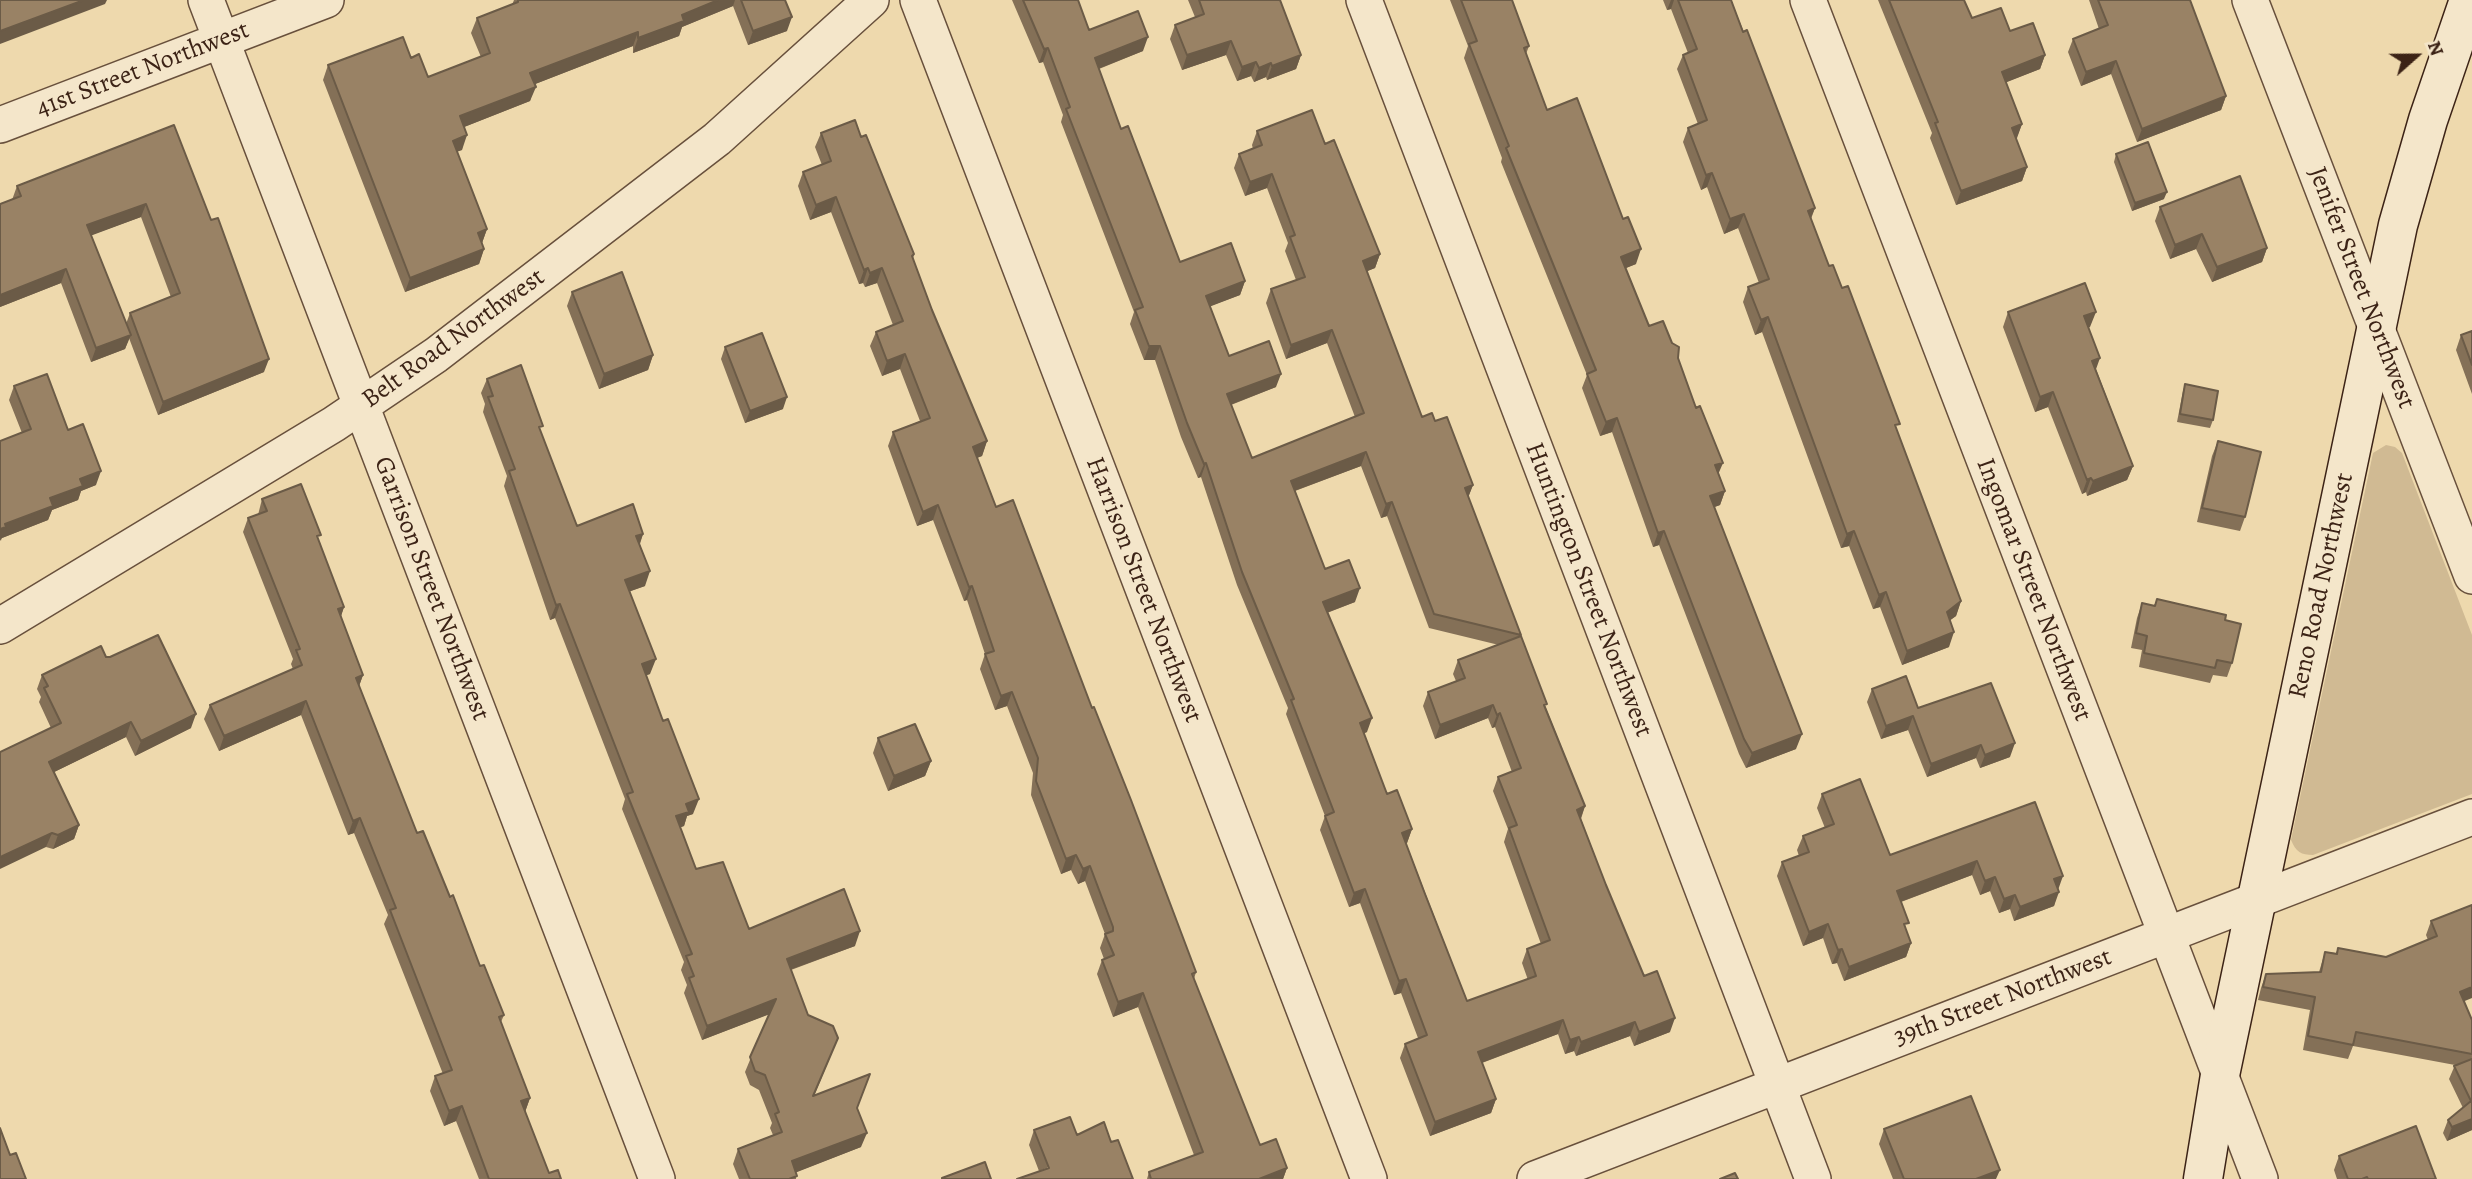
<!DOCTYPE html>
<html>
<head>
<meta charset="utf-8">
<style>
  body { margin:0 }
  #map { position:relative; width:2472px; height:1179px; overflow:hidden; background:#eed9ad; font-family:Alegreya,serif }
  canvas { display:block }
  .north { position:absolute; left:2381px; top:21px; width:70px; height:70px; -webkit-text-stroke:5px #f4e6ca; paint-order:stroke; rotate:69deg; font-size:19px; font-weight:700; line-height:28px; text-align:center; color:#3c2316 }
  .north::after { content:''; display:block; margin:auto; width:24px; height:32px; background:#3c2316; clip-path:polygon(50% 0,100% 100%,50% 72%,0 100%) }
</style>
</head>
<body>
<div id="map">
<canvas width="2472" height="1179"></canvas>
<div class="north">N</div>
</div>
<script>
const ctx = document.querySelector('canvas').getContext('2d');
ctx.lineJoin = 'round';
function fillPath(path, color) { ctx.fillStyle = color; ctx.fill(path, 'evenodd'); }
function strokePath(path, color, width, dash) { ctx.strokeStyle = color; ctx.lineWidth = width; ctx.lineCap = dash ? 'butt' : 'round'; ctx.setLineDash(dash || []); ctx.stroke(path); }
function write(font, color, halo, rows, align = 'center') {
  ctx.font = font + ' Alegreya,serif'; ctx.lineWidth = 5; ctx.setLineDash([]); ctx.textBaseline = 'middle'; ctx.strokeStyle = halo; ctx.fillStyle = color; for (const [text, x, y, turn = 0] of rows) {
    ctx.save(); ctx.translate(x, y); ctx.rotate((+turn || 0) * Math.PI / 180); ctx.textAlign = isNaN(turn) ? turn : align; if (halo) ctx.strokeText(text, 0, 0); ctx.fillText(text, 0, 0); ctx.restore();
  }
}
const green = new Path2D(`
  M2386,445L2395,447L2402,453L2472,635V794L2313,855C2301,855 2296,852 2291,840L2373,453Z`);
const street = new Path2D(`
  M206,0L657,1179
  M918,0L1369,1179
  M1364,0L1813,1179
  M1808,0L2260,1179
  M2250,0L2472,576
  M0,125L326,0
  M0,626L334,424L436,355L717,139L871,0
  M1535,1179L2472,817`);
const secondary = new Path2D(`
  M2203,1179L2220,1075L2398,225L2428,120L2469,0`);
const wall = new Path2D(`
  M514,0H785L787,31L748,45L733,6L682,27L679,36L633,53V46L535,84L530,101L464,127L462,150L457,151L487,229L482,243L484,249L479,264L405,292L323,80L328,65L428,77L481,57L471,33L477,18L512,5Z
  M1012,0H1078L1089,30L1143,51L1099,69L1121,129L1180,262L1245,281L1240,295L1210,306L1229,356L1276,387L1231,405L1252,458L1355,417L1327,343L1286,359L1266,303L1271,289L1296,280L1285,251L1288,243L1267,188L1245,196L1234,168L1239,154L1253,149L1252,145L1257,131L1325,144L1380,254L1375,268L1367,271L1422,417L1435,421L1473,485L1468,497L1521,635L1520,636L1546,708L1585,806L1581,819L1606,885L1644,976L1670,1032L1634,1046L1630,1036L1576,1056L1574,1051L1565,1054L1558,1034L1482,1063L1496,1099L1491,1113L1430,1136L1400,1058L1405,1044L1418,1038L1401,993L1394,995L1360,903L1349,907L1320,830L1325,816L1286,714L1288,708L1237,585L1201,477L1198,478L1181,437L1155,360H1144L1130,324L1134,312L1061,122L1063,115L1043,62L1039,63ZM1361,466L1381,518L1387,516L1429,628L1499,645L1458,660L1453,674L1456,681L1428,692L1423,706L1435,739L1488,718L1492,728L1495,727L1512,772L1498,777L1493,791L1508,829L1504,842L1541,944L1527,949L1522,963L1528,980L1467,1001L1406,843H1407L1412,829L1387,794L1364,733L1367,732L1327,613L1355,602L1325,569L1295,491Z
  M1188,0H1280L1301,55L1296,69L1267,80L1266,77L1254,82L1251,76L1237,81L1226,55L1182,70L1170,39L1175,25L1195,17Z
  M1450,0H1512L1529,46L1526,54L1547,110L1636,264L1626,268L1649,326L1678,358L1725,491L1720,505L1714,507L1796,749L1746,768L1739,754L1659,545L1653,547L1612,432L1600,436L1582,388L1587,375L1501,162L1502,158L1464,58L1468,46Z
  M1663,0H1731L1815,208L1811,219L1829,266L1897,430L1961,601L1956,616L1950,620L1949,647L1902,665L1880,607L1873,609L1849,546L1841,548L1762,332L1755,335L1743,302L1748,287L1759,283L1738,228L1724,234L1707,187L1701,190L1683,142L1688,128L1698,124L1677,69L1683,55L1688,53L1671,9L1667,10Z
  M1878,0H1964L1972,18L2010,31L2045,55L2040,69L2006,82L2022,124L2016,139L2027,167L2022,181L1956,205L1930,138L1932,133Z
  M2089,0H2190L2226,96L2221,110L2137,142L2111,74L2081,86L2068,52L2073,39L2099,29Z
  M174,125L264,372L158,415L129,338L125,349L91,362L61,283L0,307V204L12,200L17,186ZM141,217L171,297L130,313L126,324L91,235Z
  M821,133L861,137L914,254L913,259L932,310L987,441L982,456L977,458L996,507L1092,708L1196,972L1194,979L1260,1145L1287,1168L1283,1179H1147L1149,1172L1194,1155L1138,1007L1113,1017L1097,974L1102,960L1104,959L1100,948L1105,934L1085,881L1078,884L1071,870L1061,874L1031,795L1033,773L1007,706L995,710L980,669L985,654L967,600L964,601L933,520L917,526L888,446L893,432L920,421L900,369L882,376L870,346L876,332L893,325L877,283L865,287L863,283L859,284L831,212L810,220L798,186L803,172L822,165L815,147Z
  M2116,154L2164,199L2132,211L2114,162Z
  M2160,207L2267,248L2262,262L2212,282L2196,249L2170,259L2155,221Z
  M572,292L653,355L648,370L599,389L567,306Z
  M2008,312L2090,327H2088L2096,369L2133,466L2127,480L2087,496L2086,492L2082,494L2048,407L2035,412L2003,327Z
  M2472,331V394L2456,350L2461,335Z
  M725,347L783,409L745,423L721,359Z
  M487,379L541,432L577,526L643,534L640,544L645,586L630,591L650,674L646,675L693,814L687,816L684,826L680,827L696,869L749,929L855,946L791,970L808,1015L832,1053L814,1096L857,1108L861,1147L796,1172V1179H739L733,1164L738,1149L773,1135L770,1128L772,1123L759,1090L750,1085L745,1072L769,1014L702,1040L684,993L687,985L681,970L684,962L622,809L625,799L555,618L550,620L504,486L507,476L483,412L485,404L481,393Z
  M2185,384L2213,420L2210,428L2177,422L2183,391Z
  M14,386L68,430L96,485L81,491L78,500L52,510L48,520L2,538L1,541L22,433L9,400Z
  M2218,441L2245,517L2240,531L2197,522L2212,456Z
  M262,499L318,541L344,607L341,616L363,675L359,686L417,833L450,897L480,966L504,1015L501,1022L530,1098L525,1112L549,1173L561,1179H479L456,1121L444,1126L430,1091L435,1076L443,1074L384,924L388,915L354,833L348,835L301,715L219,751L204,719L210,705L293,669L291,664L293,659L243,532L248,518L258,515Z
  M2157,599L2225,620L2232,663L2227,677L2213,675L2210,683L2139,667L2142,650L2131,648L2137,618L2142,603L2154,606Z
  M106,657L191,728L135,756L126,737L54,772L79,825L74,839L53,849L46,847L51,728L39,702L41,697L37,689L42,675Z
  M1872,689L1918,708L2010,757L1980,768L1976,758L1927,777L1908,730L1881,739L1867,702Z
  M878,738L931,761L925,776L888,791L873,753Z
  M1822,794L1890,855L2035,802L2058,890L2054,906L2014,921L2010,909L1999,913L1990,891L1980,895L1972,875L1901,902L1906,930L1911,943L1906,957L1844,981L1837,963L1832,964L1823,938L1803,946L1777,876L1782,862L1799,856L1797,850L1803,836L1825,828L1817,808Z
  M2431,921L2472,1020V1130L2447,1141L2443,1133L2448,1120L2463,1108L2449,1079L2455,1065L2353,1046L2348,1059L2303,1050L2310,1010L2258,1000L2261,988L2266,974L2319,972L2325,952L2336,953L2338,948L2386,957L2428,940L2426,935Z
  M1884,1129L1996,1179H1893L1879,1144Z
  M1034,1130L1077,1135L1111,1142L1039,1171L1029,1145Z
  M2339,1156L2436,1179H2337L2334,1170Z`);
const shadedWall = new Path2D(`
  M84,0H107L105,4L0,44V31Z
  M718,0H735L733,6L682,27L679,36L633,53L638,38L682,15Z
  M1671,0H1674L1671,9L1667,10Z
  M792,17L787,31L748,45L753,31Z
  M638,32L633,46L525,88L530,73Z
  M1148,37L1143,51L1090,72L1095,58Z
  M1231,41L1226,55L1182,70L1187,55Z
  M1048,48L1043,62L1039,63L1044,49Z
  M1301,55L1296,69L1267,80L1272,66Z
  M2045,55L2040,69L1997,86L2002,72Z
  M2116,61L2111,74L2081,86L2086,72Z
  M1256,62L1251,76L1237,81L1242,67Z
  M1271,63L1266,77L1254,82L1259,68Z
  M536,87L530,101L454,131L460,116Z
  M2226,96L2221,110L2137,142L2142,129Z
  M2022,124L2017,138L2007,142L2012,128Z
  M467,135L462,150L448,155L453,141Z
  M2027,167L2022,181L1956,205L1961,191Z
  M1712,173L1707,187L1701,190L1706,175Z
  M1272,174L1267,188L1245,196L1250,182Z
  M2167,192L2164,199L2132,211L2135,203Z
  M836,197L831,212L810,220L816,205Z
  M146,204L141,217L82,239L87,225Z
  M1815,208L1809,222L1808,211Z
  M1744,214L1738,228L1724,234L1730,219Z
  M487,229L482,243L478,233Z
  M2202,234L2196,249L2170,259L2175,245Z
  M2267,248L2262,262L2212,282L2217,267Z
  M484,249L479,264L405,292L410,278Z
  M1641,249L1636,264L1616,272L1621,257Z
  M1380,254L1375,268L1358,275L1363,261Z
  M868,268L863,283L859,284L864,270Z
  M882,268L877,283L865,287L870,273Z
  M66,269L61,283L0,307V295Z
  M1245,281L1240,295L1201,310L1206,296Z
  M2096,312L2090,327L2079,331L2084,316Z
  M1768,317L1762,332L1755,335L1761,320Z
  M1332,330L1327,343L1286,359L1291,345Z
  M131,335L125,349L91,362L96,348Z
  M1149,346H1160L1155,360H1144Z
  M905,354L900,369L882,376L887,361Z
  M653,355L648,370L599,389L604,374Z
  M2100,358L2095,372L2092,361Z
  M269,359L264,372L158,415L163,402Z
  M1281,374L1276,387L1222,408L1227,394Z
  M2053,392L2048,407L2035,412L2040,397Z
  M787,397L783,409L745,423L750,411Z
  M1617,418L1612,432L1600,436L1606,422Z
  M987,441L982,456L968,461L973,447Z
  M1366,452L1361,466L1286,494L1291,481Z
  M1206,463L1201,477L1198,478L1204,464Z
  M1723,463L1717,477L1715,465Z
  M2133,466L2127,480L2087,496L2093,481Z
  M101,471L96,485L81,491L78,500L52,510L48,520L2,538L0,541V529L5,524L50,498L80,479Z
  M2091,478L2086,492L2082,494L2087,480Z
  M1473,485L1468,498L1465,488Z
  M1725,491L1720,505L1704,511L1710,496Z
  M1392,502L1387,516L1381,518L1386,504Z
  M938,505L933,520L917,526L923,512Z
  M1664,531L1659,545L1653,547L1658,533Z
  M1854,531L1849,546L1841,548L1847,534Z
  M643,534L638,548L636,536Z
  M650,571L645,586L620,595L625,580Z
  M972,586L967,600L964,601L969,587Z
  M1360,588L1355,602L1318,616L1323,602Z
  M1886,592L1880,607L1873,609L1879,595Z
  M1961,601L1956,616L1941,627L1947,612Z
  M560,604L555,618L550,620L556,605Z
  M344,607L339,622L338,609Z
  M1954,632L1949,647L1902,665L1907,651Z
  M656,659L650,674L636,679L642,664Z
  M363,675L358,689L356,678Z
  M1012,692L1007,706L995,710L1001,696Z
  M306,701L301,715L219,751L224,736Z
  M1493,705L1488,718L1435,739L1440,725Z
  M1500,713L1495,727L1492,728L1497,715Z
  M196,714L191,728L135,756L141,741Z
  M1913,716L1908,730L1881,739L1886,726Z
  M1372,718L1367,732L1355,737L1360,723Z
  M131,722L126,737L44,777L49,762Z
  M1802,734L1796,749L1746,768L1752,753Z
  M2015,743L2010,757L1980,768L1985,755Z
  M1981,745L1976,758L1927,777L1931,764Z
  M931,761L925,776L888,791L894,776Z
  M699,799L693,814L687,816L684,826L671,831L676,816L686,804Z
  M1585,806L1580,820L1577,810Z
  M360,818L354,833L348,835L353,821Z
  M79,825L74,839L53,849L58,835Z
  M1412,829L1407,843L1397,847L1402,833Z
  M52,833L46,847L0,869V857Z
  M1076,855L1071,870L1061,874L1066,859Z
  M1977,861L1972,875L1892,905L1897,891Z
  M1090,866L1085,881L1078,884L1083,869Z
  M2063,876L2058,890L2054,879Z
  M1995,877L1990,891L1980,895L1985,881Z
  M1365,889L1360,903L1349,907L1354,893Z
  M2059,892L2054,906L2014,921L2020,907Z
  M2015,895L2010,909L1999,913L2004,899Z
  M1828,924L1823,938L1803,946L1809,932Z
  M860,931L855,946L781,973L787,959Z
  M1911,943L1906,957L1844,981L1849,967Z
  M1842,949L1837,963L1832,964L1838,950Z
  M1406,979L1401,993L1394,995L1399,981Z
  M2472,987V998L2455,1005L2460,992Z
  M1143,993L1138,1007L1113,1017L1118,1002Z
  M776,999L770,1014L702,1040L707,1026Z
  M1675,1018L1670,1032L1634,1046L1639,1032Z
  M1563,1020L1558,1034L1473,1066L1478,1052Z
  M1635,1022L1630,1036L1576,1056L1581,1042Z
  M1579,1037L1574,1051L1565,1054L1570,1040Z
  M530,1098L525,1112L521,1101Z
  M1496,1099L1491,1113L1430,1136L1435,1122Z
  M462,1106L456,1121L444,1126L449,1111Z
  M2472,1119V1130L2447,1141L2452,1127Z
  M867,1133L861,1147L787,1176L792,1161Z
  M1287,1168L1283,1179H1259Z
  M2000,1170L1996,1179H1976Z`);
const building = new Path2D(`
  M0,0H84L0,31Z
  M518,0H718L682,15L684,21L638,38V32L530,73L536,87L460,116L467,135L453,141L487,229L478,233L484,249L410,278L328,65L403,37L411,58L419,54L428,77L490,53L477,18L518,2Z
  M741,0H785L792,17L753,31Z
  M1023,0H1078L1089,30L1138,11L1148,37L1095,58L1121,129L1128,126L1180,262L1231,243L1245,281L1206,296L1229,356L1269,341L1281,374L1227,394L1252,458L1364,413L1332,330L1291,345L1271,289L1305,277L1290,237L1295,235L1272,174L1250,182L1239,154L1262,145L1257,131L1312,110L1325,144L1334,140L1380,254L1363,261L1422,417L1432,413L1435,421L1447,417L1473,485L1465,488L1521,635L1434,614L1392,502L1386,504L1366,452L1291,481L1325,569L1349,560L1360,588L1323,602L1372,718L1360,723L1387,794L1397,790L1412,829L1402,833L1425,894L1467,1001L1536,976L1527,949L1550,940L1509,828L1517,825L1498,777L1521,768L1500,713L1497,715L1493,705L1440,725L1428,692L1465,678L1458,660L1521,636L1547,704L1544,705L1585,806L1577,810L1606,885L1644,976L1657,971L1675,1018L1639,1032L1635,1022L1581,1042L1579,1037L1570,1040L1563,1020L1478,1052L1496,1099L1435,1122L1405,1044L1427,1035L1406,979L1399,981L1365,889L1354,893L1325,816L1334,812L1291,700L1294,699L1242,572L1206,463L1204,464L1187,423L1160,346H1149L1135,310L1143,307L1066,109L1070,107L1048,48L1044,49Z
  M1199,0H1280L1301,55L1272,66L1271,63L1259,68L1256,62L1242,67L1231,41L1187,55L1175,25L1204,14Z
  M1461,0H1512L1529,46L1524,48L1547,110L1577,98L1623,219L1628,217L1641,249L1621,257L1649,326L1663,321L1672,343L1679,347L1678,358L1696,408L1700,406L1723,463L1715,465L1725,491L1710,496L1802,734L1752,753L1744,739L1664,531L1658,533L1617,418L1606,422L1587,374L1596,370L1506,148L1509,146L1469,44L1477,41Z
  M1678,0H1731L1743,32L1747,30L1815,208L1808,211L1829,266L1833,265L1842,288L1848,286L1900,424L1895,425L1961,601L1947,612L1954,632L1907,651L1886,592L1879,595L1854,531L1847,534L1768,317L1761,320L1748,287L1769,279L1744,214L1730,219L1712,173L1706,175L1688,128L1707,120L1683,55L1697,49Z
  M1889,0H1964L1972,18L2001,8L2010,31L2033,23L2045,55L2002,72L2022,124L2012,128L2027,167L1961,191L1935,123L1938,122Z
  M2098,0H2190L2226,96L2142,129L2116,61L2086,72L2073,39L2108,25Z
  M855,120L861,137L866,135L914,254L912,256L932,310L987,441L973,447L996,507L1013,500L1092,708L1094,707L1131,800L1196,972L1192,974L1260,1145L1276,1139L1287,1168L1259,1179H1151L1149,1172L1203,1152L1143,993L1118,1002L1102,960L1114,955L1105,934L1113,931V927L1090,866L1083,869L1076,855L1066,859L1036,781L1038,758L1012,692L1001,696L985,654L994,651L972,586L969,587L938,505L923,512L893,432L930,418L905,354L887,361L876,332L903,321L882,268L870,273L868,268L864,270L836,197L816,205L803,172L831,161L821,133Z
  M174,125L211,220L218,218L269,359L163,402L130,313L180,293L146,204L87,225L131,335L96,348L66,269L0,295V204L21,196L17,186Z
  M2148,142L2167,192L2135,203L2116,154Z
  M2240,176L2267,248L2217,267L2202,234L2175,245L2160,207Z
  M622,272L653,355L604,374L572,292Z
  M2085,283L2096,312L2084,316L2100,358L2092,361L2133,466L2093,481L2091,478L2087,480L2053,392L2040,397L2008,312Z
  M2472,331V365L2461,335Z
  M762,333L787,397L750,411L725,347Z
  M521,365L543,426L539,427L577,526L633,504L643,534L636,536L650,571L625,580L656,659L642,664L663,721L668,719L699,799L686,804L689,812L676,816L696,869L723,862L749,929L844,889L860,931L787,959L808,1015L833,1026L838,1038L813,1096L870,1074L857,1108L867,1133L792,1161L797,1176L789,1179H750L738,1149L782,1132L775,1114L779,1112L765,1075L755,1071L750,1057L776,999L707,1026L689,978L694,976L686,956L692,954L627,794L633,792L560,604L556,605L509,471L515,469L488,397L493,396L487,379Z
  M47,374L68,430L83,424L101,471L80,479L83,486L50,498L53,506L5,524L6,527L0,529V441L31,429L14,386Z
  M2185,384L2218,391L2213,420L2180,414Z
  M2218,441L2261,452L2245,517L2202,508Z
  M301,484L321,535L317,536L344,607L338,609L363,675L356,678L417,833L423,831L450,897L453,895L480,966L484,965L504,1015L499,1017L530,1098L521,1101L549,1173L558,1170L561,1179H489L462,1106L449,1111L435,1076L452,1070L390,910L396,908L360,818L353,821L306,701L224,736L210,705L302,665L296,650L300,649L248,518L267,511L262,499Z
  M2157,599L2226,615L2225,620L2241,624L2232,663L2217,660L2215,668L2144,653L2147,636L2136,633L2142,603L2155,606Z
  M158,635L196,714L141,741L131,722L49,762L79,825L58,835L52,833L0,857V752L61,723L44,688L48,686L42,675L101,646L106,657H110Z
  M1906,676L1918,708L1991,683L2015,743L1985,755L1981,745L1931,764L1913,716L1886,726L1872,689Z
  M915,724L931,761L894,776L878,738Z
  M1860,779L1890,855L2035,802L2063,876L2054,879L2059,892L2020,907L2015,895L2004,899L1995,877L1985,881L1977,861L1897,891L1909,923L1904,924L1911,943L1849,967L1842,949L1838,950L1828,924L1809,932L1782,862L1809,852L1803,836L1834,824L1822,794Z
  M2472,905V987L2460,992L2472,1020V1054L2356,1032L2353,1045L2308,1036L2315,997L2263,987L2266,974L2321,972L2325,952L2337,954L2338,948L2386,957L2437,936L2431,921Z
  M2472,1059V1119L2452,1127L2448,1120L2471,1101L2454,1066Z
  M1971,1096L2000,1170L1976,1179H1904L1884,1129Z
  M1070,1117L1077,1135L1104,1122L1111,1142L1118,1140L1133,1179H1017L1049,1168L1034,1130Z
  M2416,1126L2436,1179H2368L2367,1177L2362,1179H2348L2339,1156Z
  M0,1128L10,1155L16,1153L26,1179H0Z
  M985,1162L991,1179H942V1178Z
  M1735,1173L1738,1179H1720Z`);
const streetNames = [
  ["41st Street Northwest",143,70,-21],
  ["Jenifer Street Northwest",2361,288,69],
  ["Belt Road Northwest",454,339,-36],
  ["Reno Road Northwest",2322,586,-78],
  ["Garrison Street Northwest",431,589,69],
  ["Harrison Street Northwest",1143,590,69],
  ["Huntington Street Northwest",1588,590,69],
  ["Ingomar Street Northwest",2033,590,69],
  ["39th Street Northwest",2003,998,-21]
];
fillPath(green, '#d0ba93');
strokePath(street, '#68503c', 38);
strokePath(secondary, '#3c2316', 41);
strokePath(street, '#f4e6ca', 35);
strokePath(secondary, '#f4e6ca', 38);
fillPath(wall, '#847057');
fillPath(shadedWall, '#6b5b47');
fillPath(building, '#998265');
strokePath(building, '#6b5b47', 2);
write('26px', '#3c2316', '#f4e6ca', streetNames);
</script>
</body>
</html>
